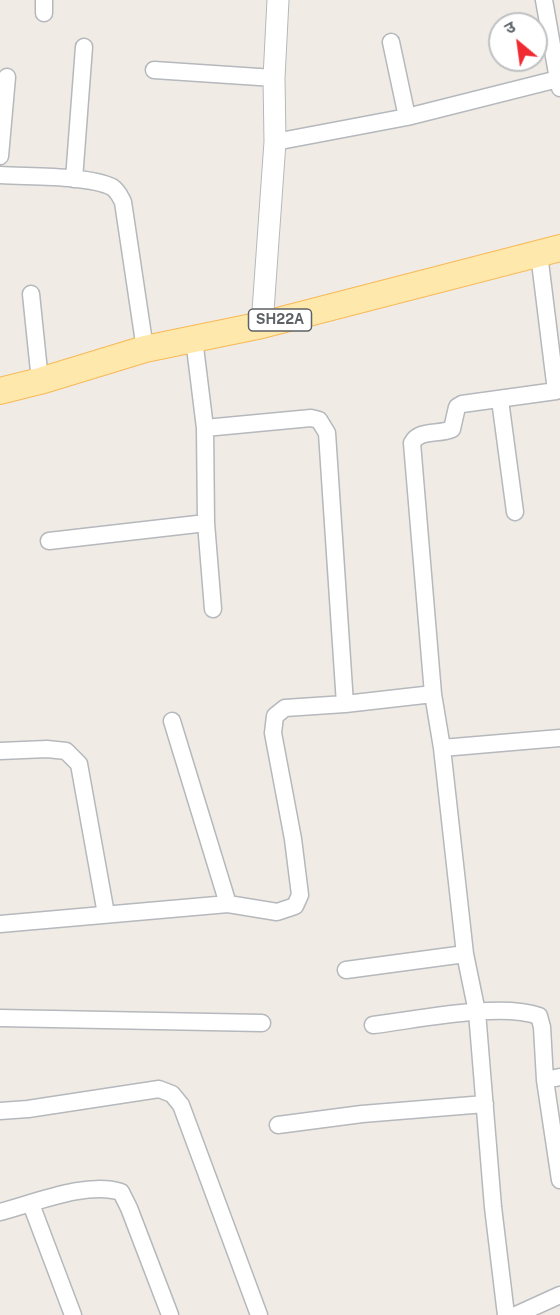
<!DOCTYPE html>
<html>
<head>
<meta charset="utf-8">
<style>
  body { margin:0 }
  #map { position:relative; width:560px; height:1315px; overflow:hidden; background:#f0ece5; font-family:"Public Sans","Noto Sans Devanagari",sans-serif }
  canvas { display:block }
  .north { position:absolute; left:488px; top:12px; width:60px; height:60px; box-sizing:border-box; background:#fff; border:2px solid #bec0c2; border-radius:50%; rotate:331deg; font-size:16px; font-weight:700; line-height:24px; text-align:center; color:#5c6266 }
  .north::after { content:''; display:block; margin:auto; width:21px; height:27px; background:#f12930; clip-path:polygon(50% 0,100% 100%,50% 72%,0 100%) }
</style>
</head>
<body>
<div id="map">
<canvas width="560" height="1315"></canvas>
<div class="north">उ</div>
</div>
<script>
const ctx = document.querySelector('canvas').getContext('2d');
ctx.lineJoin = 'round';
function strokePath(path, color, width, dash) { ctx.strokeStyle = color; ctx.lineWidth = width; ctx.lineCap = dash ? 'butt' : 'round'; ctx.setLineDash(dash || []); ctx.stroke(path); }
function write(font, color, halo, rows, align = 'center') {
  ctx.font = font + ' "Public Sans",sans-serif'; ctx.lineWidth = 4.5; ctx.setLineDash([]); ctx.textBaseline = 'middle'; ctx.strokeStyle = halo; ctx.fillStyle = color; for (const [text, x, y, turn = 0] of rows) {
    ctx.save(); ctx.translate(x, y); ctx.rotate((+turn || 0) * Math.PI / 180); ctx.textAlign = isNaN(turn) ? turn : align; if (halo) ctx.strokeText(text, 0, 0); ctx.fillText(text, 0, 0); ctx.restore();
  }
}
const minor = new Path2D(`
  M544,0L558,79
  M44,13V0
  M391,42L407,117
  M154,70L274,78
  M275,142L407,117L558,79L560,88
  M0,156L7,77
  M0,175C28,177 88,175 112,187C118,191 120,196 123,202L145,349
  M74,179L84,47
  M31,294L40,381
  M194,339L205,428L206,523L213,609
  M500,400L515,512
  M205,428L311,418L319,420L327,433L345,704
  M49,541L206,523
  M172,721L228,904
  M442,748L560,738
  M0,751L47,749L66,751L79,764L106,914
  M0,924L228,904L277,912L295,906L300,895L293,839L273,733L275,716L285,708L345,704L433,694
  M465,954L477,1012L493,1207L506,1315
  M346,970L465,954L442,748L433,694L412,443C419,429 439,435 452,429L457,407L462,404L556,391L539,254
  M0,1018L262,1023
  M373,1025C416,1020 500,1002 539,1016L542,1027L545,1080L560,1180
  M545,1080L560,1077
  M0,1111L28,1109L159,1089L172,1094L181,1105L259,1315
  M278,1125L362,1114L485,1104
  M31,1204L73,1315
  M0,1212C35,1203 87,1181 121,1192L129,1208L170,1315
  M516,1315L560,1295`);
const tertiary = new Path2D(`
  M262,325L275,142L274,78L278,0`);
const primary = new Path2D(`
  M0,391L40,381L145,349L262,325L560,248`);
const shields = [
  [280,320,63]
];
const shieldNames = [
  ["SH22A",280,320]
];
strokePath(minor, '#b5b8bc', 19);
strokePath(tertiary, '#b5b8bc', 23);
strokePath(primary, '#f8b855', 28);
strokePath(minor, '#fff', 16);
strokePath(tertiary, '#fff', 21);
strokePath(primary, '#ffe8ab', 26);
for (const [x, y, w] of shields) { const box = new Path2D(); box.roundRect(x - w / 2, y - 11, w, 22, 4.5); ctx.fillStyle = '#fff'; ctx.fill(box); strokePath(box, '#5c6266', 1.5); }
write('bold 14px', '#5c6266', null, shieldNames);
</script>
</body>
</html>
